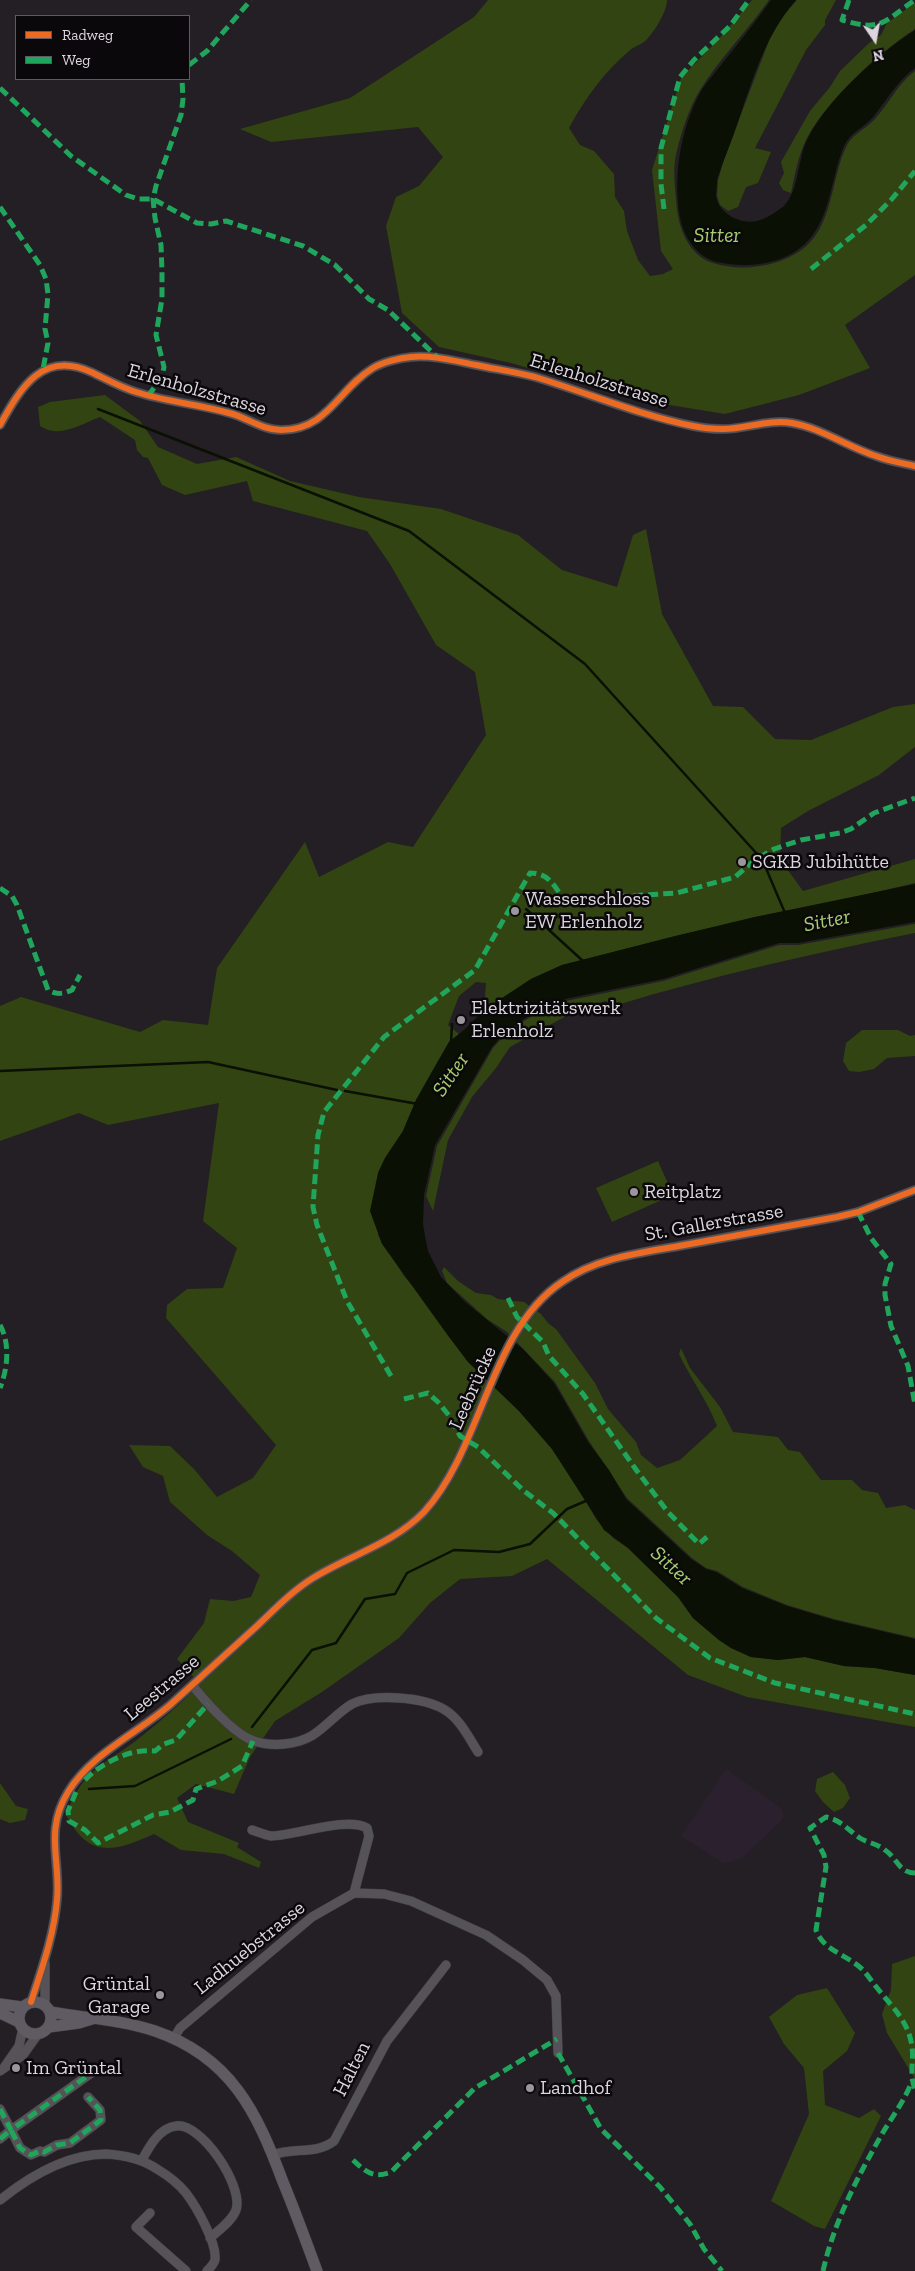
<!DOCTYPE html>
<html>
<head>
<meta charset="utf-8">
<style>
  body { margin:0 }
  #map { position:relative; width:915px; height:2271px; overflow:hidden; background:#231f24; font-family:"Zilla Slab",serif }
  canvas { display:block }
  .legend { position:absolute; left:15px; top:15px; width:175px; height:65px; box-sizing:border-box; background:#0b080c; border:1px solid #5e5a60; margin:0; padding:6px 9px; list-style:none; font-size:15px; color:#dbd6dd }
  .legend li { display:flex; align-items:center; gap:10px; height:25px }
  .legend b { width:25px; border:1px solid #5e5a60 }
  .north { position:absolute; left:850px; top:15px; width:50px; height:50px; -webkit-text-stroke:4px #0b080c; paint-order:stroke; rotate:168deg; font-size:14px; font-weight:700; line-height:20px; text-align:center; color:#dbd6dd }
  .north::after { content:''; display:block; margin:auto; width:18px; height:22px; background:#dbd6dd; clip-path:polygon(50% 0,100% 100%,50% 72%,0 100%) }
</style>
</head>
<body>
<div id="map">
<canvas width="915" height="2271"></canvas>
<ul class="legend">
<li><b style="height:6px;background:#ed6a23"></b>Radweg</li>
<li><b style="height:6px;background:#20a55d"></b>Weg</li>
</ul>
<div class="north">N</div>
</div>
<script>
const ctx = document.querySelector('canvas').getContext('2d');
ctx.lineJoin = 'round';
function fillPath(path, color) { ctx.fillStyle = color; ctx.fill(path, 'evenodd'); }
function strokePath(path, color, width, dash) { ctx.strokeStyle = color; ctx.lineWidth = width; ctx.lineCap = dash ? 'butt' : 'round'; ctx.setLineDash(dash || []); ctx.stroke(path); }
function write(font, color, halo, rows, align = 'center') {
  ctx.font = font + ' "Zilla Slab",serif'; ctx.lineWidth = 5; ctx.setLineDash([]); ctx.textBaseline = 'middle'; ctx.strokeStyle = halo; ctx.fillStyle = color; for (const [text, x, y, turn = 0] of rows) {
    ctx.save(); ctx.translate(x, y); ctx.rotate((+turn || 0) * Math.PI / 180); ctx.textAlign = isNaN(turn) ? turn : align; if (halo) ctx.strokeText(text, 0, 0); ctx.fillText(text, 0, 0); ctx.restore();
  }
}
const built = new Path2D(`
  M726,1769L781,1808L784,1816L781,1821L741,1859L723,1863L681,1836Z`);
const green = new Path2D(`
  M488,0H667C667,11 656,29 648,38C644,44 634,46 629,51C605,71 584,100 569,128L580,145L594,151L614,174L615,197L624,211L627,231L638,260L650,276L663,274L673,269L661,251L652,170L681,78L718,40L752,0H769C747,31 720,58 700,90C689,107 678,142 675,161C673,177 676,195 677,210C680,233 691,256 713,263C742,272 776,267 800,251C834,228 830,179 847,145C853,134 865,129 874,120C889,104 897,84 915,71V275L845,325L870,368L799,395L725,414L633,399L511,363L439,347L402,313L386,226L396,197L419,186L443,157L418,127L271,142L240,129L350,98L474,17Z
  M797,0H836L825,20V25L806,50L755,148L771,152L758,183L746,187L738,207L728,211L720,205L717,196L718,180L724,159L770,38L783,16Z
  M915,3V29C878,53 828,99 807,138C798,155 795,175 791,193L783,190L779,183L784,173L781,162L810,111L830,87L840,71L869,43L881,35L887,23Z
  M105,395L140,421L158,447L197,464L236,457L290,481L359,497L441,509L518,535L562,570L617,587L633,535L646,529L662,614L713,706L743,707L775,739L811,740L893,707L915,704V747L879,775L808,811L781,828L780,859L803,891L915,859V883L847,899L755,917L562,965L531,979L484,1010L486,983L476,982L459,996L448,1025L459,1034L449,1042L434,1068L416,1100L403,1131L385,1158L378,1173V1235L404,1276L424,1299L468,1362L519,1411L552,1449L577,1485L596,1519L613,1538L628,1548L678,1597L693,1618L719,1640L731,1648L751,1657L778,1660L805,1657L844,1666L875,1668L915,1675V1727L747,1697L688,1675L547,1559L512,1576L460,1579L430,1603L399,1638L322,1692L275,1721L250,1757L234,1794L196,1784L177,1798L188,1822L239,1843L237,1847L261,1862L259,1868L224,1854L181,1850L154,1834C114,1852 89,1859 66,1815C84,1767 102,1767 138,1739C160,1722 180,1704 199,1685L189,1671L177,1659L204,1623L210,1599L233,1601L251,1597L260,1575L232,1551L207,1535L170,1502L163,1476L143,1467L129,1445L170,1446L194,1469L217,1497L253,1478L276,1445L166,1318L167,1305L187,1289L223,1288L237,1248L203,1221L219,1103L108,1125L79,1113L0,1141V1006L21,997L140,1032L163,1020L208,1025L217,968L305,842L319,877L388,842L413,847L486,735L475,672L436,645L390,564L367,531L253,501L247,481L185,495L162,485L148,458L143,457L137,450L135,440L100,417C81,424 59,439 40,426L38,407L50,402Z
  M915,924V933C815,953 716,975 617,1005L605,1001L575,1011L510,1047L496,1068L472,1097L448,1140L433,1211L426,1196L437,1146L493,1048L508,1031L545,1008L566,1001L663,981L779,945H798Z
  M862,1030H898L910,1036L915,1035V1056L887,1058L874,1069L859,1072L849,1071L843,1061L846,1043Z
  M658,1161L673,1195L612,1222L596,1188Z
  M444,1267L458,1281L476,1293L491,1295L498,1299L524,1302L541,1314L548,1323L556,1329L595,1383L608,1409L636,1442L641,1455L657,1468L680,1460L717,1426C707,1400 691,1379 679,1354L681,1348L690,1368L720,1407L733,1432L778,1437L788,1450L800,1452L821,1480H852L862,1490L878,1493L886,1508L905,1505L915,1510V1638L834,1619L787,1605L743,1587L717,1571L706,1568L692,1558L627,1498L589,1441L555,1382L507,1332L487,1319L447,1283L442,1271Z
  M833,1772L845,1785L850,1798L843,1808L834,1812L823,1802L815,1791L817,1779Z
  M0,1783L16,1806L28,1809L25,1820L10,1823L0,1819Z
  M915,1956V2079L887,2033L882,2014L891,1990L892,1964Z
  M827,1988L855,2033L847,2051L823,2071L825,2105L859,2118L874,2109L881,2116L825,2229L814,2226L771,2201L809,2114L804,2068L784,2044L769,2017L797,1995Z`);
const water = new Path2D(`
  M771,0H796C765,36 753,78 738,122C732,141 723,160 717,180C717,185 716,191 716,195C717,213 741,225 757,221C765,219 777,212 784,206C800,189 797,159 808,138C828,99 878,54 915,30V68C897,81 887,100 873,117C865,127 850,132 844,146C830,178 831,225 800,248C777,266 745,268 717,262C698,257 686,240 681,222C672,181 680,130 700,93C707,81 717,71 725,60C741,40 757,20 771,0Z
  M915,884V922L798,943H779L663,979L565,999L544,1006L507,1030L492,1047L435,1145L424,1195L423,1224L425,1236L428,1251L441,1277L464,1301L524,1350L554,1383L588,1442L609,1470L626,1499L691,1559L706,1569L716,1572L742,1588L787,1606L834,1620L915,1639V1675L875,1668L844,1666L805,1657L778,1660L751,1657L731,1648L719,1640L693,1618L678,1597L628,1548L604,1530L552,1449L519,1411L468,1362L449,1337L382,1244L370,1211L378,1173L385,1158L403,1131L416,1100L449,1042L464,1030L484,1010L531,979L562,965L675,936L755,917Z`);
const stream = new Path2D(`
  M98,409L409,531L585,664L758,855
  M762,859L785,913
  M526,909L583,961
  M451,1043L452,1024
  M0,1071L208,1062L337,1090
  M345,1091L418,1104
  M252,1727L312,1650L336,1643L365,1599L395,1594L407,1573L454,1550L499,1552L530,1544L567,1509L588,1500
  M89,1789L135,1786L231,1739`);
const minor = new Path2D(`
  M0,425C21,387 43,350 91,372C106,379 120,387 136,392C167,402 198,404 229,413C246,417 262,430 281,430C328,430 338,389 373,368C383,362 400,358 411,357C433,355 455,361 476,365C495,369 516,372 535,377C588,393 639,415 693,426C702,428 713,429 723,429C746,429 768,419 792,423C821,428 848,447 876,456C889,461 902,463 915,466
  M192,1685C206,1702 233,1734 254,1741C272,1747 297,1745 313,1735C327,1726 338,1712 352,1704C374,1693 424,1697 445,1710C460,1719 469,1738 478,1752
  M252,1830C258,1832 265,1835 271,1836C295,1836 347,1816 367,1828L369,1836L354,1893
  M45,1963V2005
  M31,2002C42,1968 54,1935 57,1900C61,1861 44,1831 68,1792C91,1754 136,1734 170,1705C199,1679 228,1652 257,1626C275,1609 292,1591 313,1578C350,1555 393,1544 424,1512C483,1447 489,1331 562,1282C596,1258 639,1253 679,1246C731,1236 784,1227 837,1217L858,1212L915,1190
  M174,2038L180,2028L312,1917L354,1893L384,1894L411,1901L486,1935L523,1960L547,1980L556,1996L558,2053
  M3,2069L19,2046L23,2028
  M0,2071L23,2055L38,2034
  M0,2109L11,2130L97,2069
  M0,2139L11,2130L20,2148L31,2155L40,2151L44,2152L57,2145L70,2143L101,2120L100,2110L88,2097
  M273,2155C293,2147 316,2155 334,2141L387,2041L446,1965
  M142,2160C149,2147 159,2128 176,2126C201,2122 244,2186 236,2210C232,2221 219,2230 210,2238
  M0,2200C30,2176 67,2154 106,2154C124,2155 142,2159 157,2169C167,2175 178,2183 186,2193C196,2206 217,2243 215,2259C215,2263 210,2268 207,2271
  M150,2213L136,2227L186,2271`);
const major = new Path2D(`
  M19 2018a16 16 0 1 1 32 0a16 16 0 1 1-32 0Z
  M0,2004L22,2007
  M51,2012C85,2018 122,2020 155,2031C231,2057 257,2112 283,2182C295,2211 306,2241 317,2271
  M0,2013L19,2022
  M49,2027L79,2023L92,2019`);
const quiet = new Path2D(`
  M849,0L842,20C882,32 883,22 915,0
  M189,65L207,51L251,0
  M0,88L71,156L126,195L138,199H153L197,223L211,224L226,221L303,246L335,265L369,299L388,310L437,357
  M0,207L40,265L46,279L48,294L45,329L48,343L43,369
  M664,209L661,184V148L680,77L694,60L730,26L749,0
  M811,269L866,225L891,200L915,171
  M148,396L162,377L164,367L156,335L162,299V271L161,245L155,218L153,199L156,186L181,115L183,99L182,79
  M0,888L12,896L17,905L48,990C56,995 63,994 72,990L80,975
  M858,1212L871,1238L891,1264L885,1284V1295L891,1326L908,1366L915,1405
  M508,1298L517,1317L543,1342L549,1356L583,1394L637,1471L667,1511L699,1544L707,1537
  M0,1325C10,1343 8,1368 0,1388
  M391,1376L347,1301L317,1225L313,1207L318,1135L324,1112L384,1037L475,970L530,873C549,873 555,886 564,901L573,902L611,897L677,893L735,877L755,860L774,849L801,840L840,833L851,829L874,813L915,798
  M404,1399L428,1393L438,1402L451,1418L460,1436L478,1447L524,1491L553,1513L656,1618L710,1658L775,1683L915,1714
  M85,1780C101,1763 131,1748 155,1751L164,1744L176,1740L208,1704
  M76,1792L68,1811L69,1821L85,1830L98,1843L153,1815L170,1812L193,1800L196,1789L218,1781L242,1766L253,1741
  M915,1873C899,1873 897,1858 885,1850C878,1844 868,1843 860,1838C848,1830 841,1820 826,1817L810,1828L824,1855L826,1867L816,1930C823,1951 849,1955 864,1971C869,1977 873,1983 878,1989C893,2008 909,2022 912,2047C914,2061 909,2075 915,2089
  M558,2053L601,2129L660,2187L690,2224L704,2249L722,2271
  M0,2109L11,2130L97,2069
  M0,2139L11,2130L20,2148L31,2155L40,2151L44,2152L57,2145L70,2143L101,2120L100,2110L88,2097
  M353,2160C366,2172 373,2179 391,2172L475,2088L557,2039
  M823,2271C834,2222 857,2178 882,2134C892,2117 905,2100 912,2081`);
const cycleway = new Path2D(`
  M0,425C21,387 43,350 91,372C106,379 120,387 136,392C167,402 198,404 229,413C246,417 262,430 281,430C328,430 338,389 373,368C383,362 400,358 411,357C433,355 455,361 476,365C495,369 516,372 535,377C588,393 639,415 693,426C702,428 713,429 723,429C746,429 768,419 792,423C821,428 848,447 876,456C889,461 902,463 915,466
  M31,2002C42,1968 54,1935 57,1900C61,1861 44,1831 68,1792C91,1754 136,1734 170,1705C199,1679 228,1652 257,1626C275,1609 292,1591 313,1578C350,1555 393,1544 424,1512C483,1447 489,1331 562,1282C596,1258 639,1253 679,1246C731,1236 784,1227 837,1217L858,1212L915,1190`);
const markers = [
  [742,862,5,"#9b969c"],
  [515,911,5,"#9b969c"],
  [461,1020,5,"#9b969c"],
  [634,1192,5,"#9b969c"],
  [160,1995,5,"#9b969c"],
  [16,2068,5,"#9b969c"],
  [530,2088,5,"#9b969c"]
];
const streetNames = [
  ["Erlenholzstrasse",599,381,17],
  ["Erlenholzstrasse",197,390,16],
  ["St. Gallerstrasse",714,1223,-10],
  ["Leebrücke",473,1388,-66],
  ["Leestrasse",162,1688,-40],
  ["Ladhuebstrasse",250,1948,-39],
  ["Halten",352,2069,-63]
];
const poiNames = [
  ["SGKB Jubihütte",752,862],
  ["Wasserschloss",525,899],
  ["EW Erlenholz",525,922],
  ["Elektrizitätswerk",471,1008],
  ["Erlenholz",471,1031],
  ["Reitplatz",644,1192],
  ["Grüntal",150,1984,"right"],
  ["Garage",150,2007,"right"],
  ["Im Grüntal",26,2068],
  ["Landhof",540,2088]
];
const waterNames = [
  ["Sitter",717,236],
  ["Sitter",827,921,-11],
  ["Sitter",451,1075,-56],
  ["Sitter",671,1566,42]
];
fillPath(built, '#2b212e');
fillPath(green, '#324411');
fillPath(water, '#0a1003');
strokePath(stream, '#0a1003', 2.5);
strokePath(minor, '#3d3a3f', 10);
strokePath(major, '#3d3a3f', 12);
strokePath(minor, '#565358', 9);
strokePath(major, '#605a63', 11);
strokePath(quiet, '#20a55d', 5, [10, 5]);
strokePath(cycleway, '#ed6a23', 6);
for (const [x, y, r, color] of markers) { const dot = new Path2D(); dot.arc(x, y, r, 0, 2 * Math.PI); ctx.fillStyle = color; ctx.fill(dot); strokePath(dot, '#0b080c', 2); }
write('20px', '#dbd6dd', '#0b080c', streetNames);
write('20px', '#dbd6dd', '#0b080c', poiNames, 'left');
write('italic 21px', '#a6cf6f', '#0b080c', waterNames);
</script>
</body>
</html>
